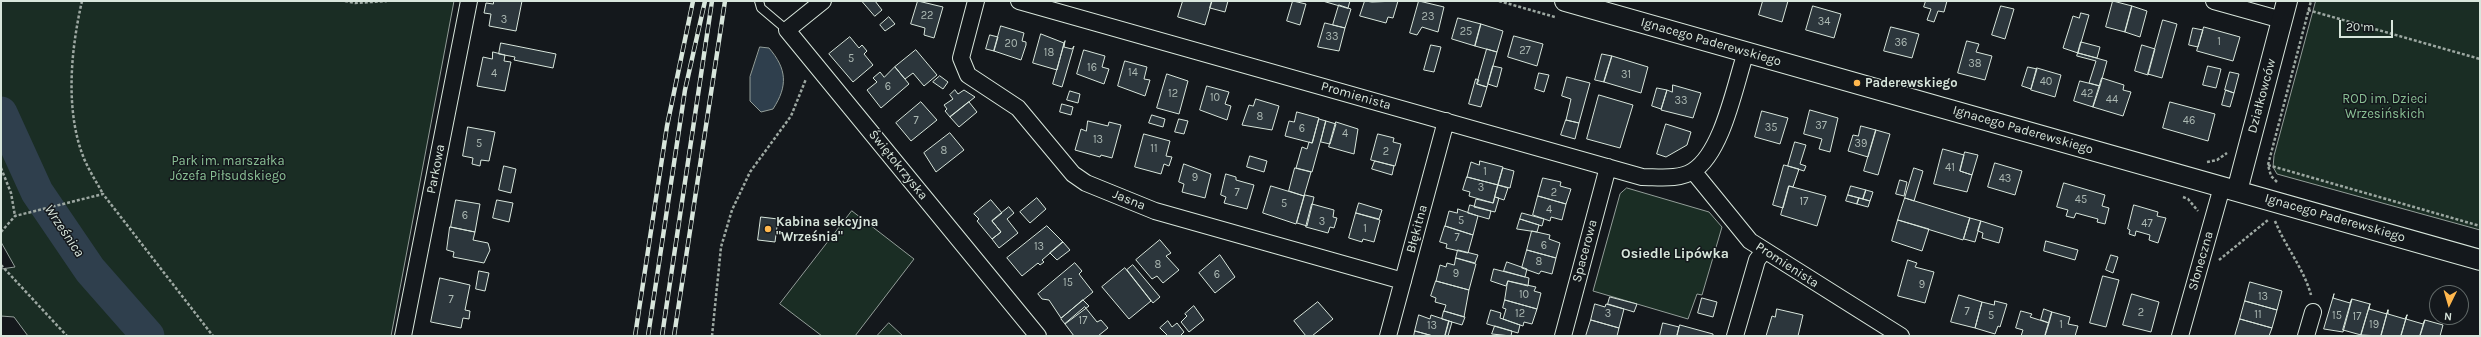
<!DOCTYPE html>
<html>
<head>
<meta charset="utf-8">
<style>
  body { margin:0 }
  #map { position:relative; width:2481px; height:337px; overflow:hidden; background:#14181c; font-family:Karla,sans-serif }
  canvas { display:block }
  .frame { position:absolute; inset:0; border:2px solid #d8e6dc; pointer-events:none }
  .north { position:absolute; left:2429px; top:285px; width:40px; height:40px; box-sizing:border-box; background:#14181c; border:1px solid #626a69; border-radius:50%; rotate:185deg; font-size:11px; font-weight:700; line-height:16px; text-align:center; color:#d8e6dc }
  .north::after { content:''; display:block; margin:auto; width:14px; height:18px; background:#ffb74d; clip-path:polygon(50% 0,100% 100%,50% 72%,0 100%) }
  .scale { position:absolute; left:2339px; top:20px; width:54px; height:18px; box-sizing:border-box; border:2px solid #d8e6dc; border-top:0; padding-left:5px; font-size:12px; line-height:14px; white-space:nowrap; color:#d8e6dc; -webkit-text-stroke:3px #14181c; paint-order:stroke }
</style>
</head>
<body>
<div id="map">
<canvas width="2481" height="337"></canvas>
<div class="frame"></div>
<div class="north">N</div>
<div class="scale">20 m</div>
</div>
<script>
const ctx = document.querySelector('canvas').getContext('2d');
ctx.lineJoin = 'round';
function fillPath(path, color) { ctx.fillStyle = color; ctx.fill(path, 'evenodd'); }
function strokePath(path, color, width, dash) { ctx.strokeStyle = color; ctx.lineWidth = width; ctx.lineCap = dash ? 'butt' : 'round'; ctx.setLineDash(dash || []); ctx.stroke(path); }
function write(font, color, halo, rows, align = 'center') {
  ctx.font = font + ' Karla,sans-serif'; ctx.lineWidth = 3; ctx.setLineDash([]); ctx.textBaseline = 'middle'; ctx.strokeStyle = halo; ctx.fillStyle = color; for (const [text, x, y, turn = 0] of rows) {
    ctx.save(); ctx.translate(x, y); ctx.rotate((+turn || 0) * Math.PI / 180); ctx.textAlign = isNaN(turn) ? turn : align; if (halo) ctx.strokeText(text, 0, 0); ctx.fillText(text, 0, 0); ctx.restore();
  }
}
const green = new Path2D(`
  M1,1H454L391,336H28L14,317L1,316V269L15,267L1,242Z
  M2316,1H2480V230L2277,174L2273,167L2274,156Z
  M1627,188L1709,212L1722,227L1702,295L1697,294L1688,319L1593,291L1620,194Z
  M852,211L914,259L855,336H822L780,304Z
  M889,323L903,336H877Z`);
const water = new Path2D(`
  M760,47L769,48C787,69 788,86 773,109L761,112L750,101V77Z`);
const river = new Path2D(`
  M1,113L37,192L90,270L148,336`);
const building = new Path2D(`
  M494,1H522L516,31L489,26L491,14L484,13L486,3L493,4Z
  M862,1H875L882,10L875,16Z
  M918,1L943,7L934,38L924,35L925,28L911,24Z
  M1183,1H1212L1205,25L1178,17Z
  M1212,1H1228L1225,12L1210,8Z
  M1293,1L1306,4L1300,25L1287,21Z
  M1323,1H1350L1348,8Z
  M1365,1L1372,2L1398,1L1393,18L1388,17L1386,23L1360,16Z
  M1419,1L1444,7L1438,32L1422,27L1417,35L1410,33Z
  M1763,1H1788L1782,22L1759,15Z
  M1926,1H1947L1944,12L1938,11L1934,22L1927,20L1931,9L1924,7Z
  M2113,1L2132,6L2125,32L2106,27Z
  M1339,5L1351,9L1345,28L1333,25Z
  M1813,6L1841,14L1834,38L1806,30Z
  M2001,6L2014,9L2005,39L1992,35Z
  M2132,6L2147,11L2140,37L2125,32Z
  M2081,13L2089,15L2078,53L2063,48L2073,16L2079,18Z
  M889,17L895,24L885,31L880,25Z
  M1458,18L1481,24L1475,46L1452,39Z
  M2163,20L2177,24L2162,78L2148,74Z
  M1325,23L1345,28L1339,51L1318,47Z
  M1481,24L1503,31L1497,52L1475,46Z
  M1001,26L1024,33L1022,41L1026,42V45L1021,60L994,51Z
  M1891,27L1919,34L1912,58L1884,51Z
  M2204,27L2240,37L2233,61L2197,51Z
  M2193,28L2203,30L2198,47L2189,45Z
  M1041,34L1064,43L1057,70L1033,63Z
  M990,35L998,37L994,51L986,49Z
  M1514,36L1543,44L1537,66L1508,57Z
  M850,37L859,48L862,45L867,51L864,54L873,65L853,82L829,54Z
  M1065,41L1064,47L1072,49L1074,46L1062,87L1053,84Z
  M1967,41L1979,44L1976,52L1992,56L1985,80L1958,73Z
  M2081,42L2100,47L2097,58L2078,53Z
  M501,43L556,54L553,68L514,60L515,57L499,54Z
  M1431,45L1441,47L1434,72L1424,70Z
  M2142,45L2155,49L2148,75L2135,71Z
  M1487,49L1497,52L1487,87L1477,84Z
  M916,50L937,75L924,86L913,73L905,79L895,67Z
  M1084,50L1105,56L1102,67L1109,69L1104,84L1077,74Z
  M493,52L505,55L504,61L511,62L505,91L477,86L483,57L492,59Z
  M2078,53L2107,61L2100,86L2089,83L2096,61L2077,56Z
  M1602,54L1612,56L1604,82L1595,80Z
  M1612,56L1648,67L1641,93L1604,82Z
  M1125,61L1147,67L1144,79L1150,80L1145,96L1118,86Z
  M1493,66L1502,68L1497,87L1488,84Z
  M2208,66L2221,69L2216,88L2203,85Z
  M895,67L909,84L881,108L867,90L877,82L873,78L880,72L884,77Z
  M2028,67L2037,69L2031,89L2022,86Z
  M2037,68L2061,75L2055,97L2031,90Z
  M2230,72L2239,74L2234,93L2225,90Z
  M1539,73L1549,75L1544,92L1535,89Z
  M1167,74L1188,81L1179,114L1157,108Z
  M940,76L948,82L943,89L933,82Z
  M1567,77L1590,83L1579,123L1566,120L1571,99L1562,96Z
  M2102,78L2124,85L2123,90L2131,92L2123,116L2093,107Z
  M1476,79L1479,80L1477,84L1487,87L1481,107L1469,104Z
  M2080,81L2100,86L2093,107L2074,101Z
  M1673,85L1701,93L1693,118L1661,110L1667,90L1672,92Z
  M1207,86L1229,92L1225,104L1231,106L1227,120L1200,110Z
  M1657,88L1667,90L1661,109L1652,106Z
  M955,90L958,94L964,90L975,97L950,117L945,111L947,109L944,105L953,99L950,95Z
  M2226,90L2234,93L2230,107L2222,105Z
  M1070,91L1080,94L1078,103L1067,100Z
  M1599,95L1633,105L1620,148L1587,139Z
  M1256,99L1279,106L1272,130L1242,125L1249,105L1253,106Z
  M921,102L937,120L911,141L896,123Z
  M969,102L977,112L959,127L950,117Z
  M2170,102L2215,114L2208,141L2163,128Z
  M1062,104L1073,107L1071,115L1060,112Z
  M1810,110L1838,118L1830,152L1819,149L1822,139L1804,134Z
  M1762,111L1788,118L1780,144L1755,137Z
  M1297,112L1319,118L1312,143L1285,136L1289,121L1294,122Z
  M1152,115L1165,119L1163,127L1149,123Z
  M1179,119L1188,121L1184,134L1175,132Z
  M1319,119L1326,121L1312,172L1296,168L1302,147L1307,149L1309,142L1312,143Z
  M1566,120L1579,123L1575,139L1561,135Z
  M1088,121L1108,126L1109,122L1121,125L1112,158L1101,155L1100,157L1075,150L1081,129L1086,131Z
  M1326,121L1336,124L1330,144L1321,142Z
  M1336,122L1358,129L1354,154L1329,147Z
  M1666,124L1691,132L1687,145L1666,157L1657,154Z
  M1861,126L1876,130L1868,157L1848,151L1853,135L1858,136Z
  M468,127L495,132L489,161L481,160L480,166L472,164L473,158L463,156Z
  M1876,130L1890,134L1878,175L1864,171Z
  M950,133L964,150L936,172L924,153Z
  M1144,134L1170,141L1166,156L1172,157L1169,166L1164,164L1161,174L1135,167Z
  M1378,134L1394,138L1393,142L1401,144L1395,166L1371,160Z
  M1795,142L1806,145L1800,164L1806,166L1804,171L1788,166Z
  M1943,149L1964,155L1960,171L1972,175L1967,192L1934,184Z
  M1965,152L1978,155L1972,175L1960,171Z
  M1250,156L1267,161L1264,172L1247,167Z
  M1375,161L1394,166L1392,175L1372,169Z
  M1480,161L1503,167L1498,185L1467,177L1471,162L1479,165Z
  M1995,163L2022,171L2015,195L1988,187Z
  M1184,164L1211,174L1205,198L1182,192L1184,184L1179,182Z
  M1784,165L1799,169L1793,187L1789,186L1783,208L1773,205Z
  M504,166L516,169L511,193L499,190Z
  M1295,168L1311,172L1304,196L1289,191Z
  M1503,168L1514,171L1510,188L1498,185Z
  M1914,168L1923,171L1914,201L1905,198Z
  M1226,174L1236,177V180L1254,185L1247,209L1224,203L1226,197L1221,195Z
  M1467,177L1498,185L1493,203L1469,196L1470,192L1463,190Z
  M1543,178L1561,182L1560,186L1571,189L1566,204L1538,196Z
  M1900,180L1907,182L1904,196L1896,194Z
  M2064,183L2105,195L2102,206L2109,208L2105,224L2097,222L2098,219L2076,213L2074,218L2066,216L2068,210L2057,207Z
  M1498,185L1508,188L1504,200L1495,197Z
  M1271,186L1304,196L1296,224L1263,213Z
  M1789,186L1826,196L1817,226L1781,215Z
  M1851,186L1866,190L1863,199L1848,195Z
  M1866,190L1873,192L1870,201L1863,199Z
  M1305,195L1314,197L1307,226L1297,223Z
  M1848,195L1859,198L1857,204L1846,201Z
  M1538,196L1566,204L1562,220L1551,217L1550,221L1533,215Z
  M1495,197L1499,198L1495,212L1474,207L1476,199L1493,203Z
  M1037,198L1046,209L1030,223L1020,212Z
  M1859,198L1870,201L1868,207L1857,204Z
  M1905,198L1970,218L1963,240L1898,220Z
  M456,200L480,204L475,232L451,227Z
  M497,200L513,203L509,222L493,218Z
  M991,200L1002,213L992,221L1001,232L992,239L977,221L979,219L974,214Z
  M1359,203L1382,210L1379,219L1356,213Z
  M1312,204L1334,210L1333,217L1337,218L1334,228L1330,227L1328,233L1306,227Z
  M1470,205L1491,211L1489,219L1468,213Z
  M2134,205L2158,212L2157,216L2166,218L2158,243L2149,240L2150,235L2136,231L2135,236L2129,234L2130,230L2128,229Z
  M1009,207L1014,213L1007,219L1018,233L999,248L992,239L1001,232L992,221Z
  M1458,209L1478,216L1473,235L1445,226L1449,211L1457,213Z
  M1356,213L1380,220L1374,242L1363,239L1362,242L1349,238Z
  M1522,213L1544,219L1542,226L1520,219Z
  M761,217L778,219L775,242L758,240Z
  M1970,218L1981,221L1975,242L1964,239Z
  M1520,219L1539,225L1537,232L1517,229Z
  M1898,220L1929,229L1922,251L1892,241Z
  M1981,221L2003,228L1999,243L1982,238L1983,233L1978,231Z
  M1047,226L1063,242L1042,260L1044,262L1040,265L1038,263L1022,276L1007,258Z
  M1445,226L1473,235L1468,253L1446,248L1447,244L1440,242Z
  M450,227L475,232L473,240L488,243L490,250L484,263L453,257L454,252L447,250Z
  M1532,231L1550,235L1549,239L1560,243L1556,258L1527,250Z
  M1160,240L1171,253L1166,256L1179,270L1163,283L1157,276L1152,279L1136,260Z
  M2046,241L2078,250L2075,260L2044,251Z
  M1063,242L1070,250L1057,260L1050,253Z
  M1458,250L1478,255L1475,263L1456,258Z
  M1527,250L1556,258L1552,274L1541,271L1539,274L1522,268Z
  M1220,255L1235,277L1215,293L1199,273Z
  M2111,255L2118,257L2113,273L2106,270Z
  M1456,258L1476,264L1469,290L1436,281L1440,265L1446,267L1447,263L1454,265Z
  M1908,260L1917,263L1915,267L1934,272L1925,303L1898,296Z
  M1507,262L1527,269L1525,277L1504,271Z
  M1075,263L1082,271L1079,274L1093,292L1061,318L1049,300L1042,299L1038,294Z
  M1133,265L1160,297L1153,303L1127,270Z
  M1125,268L1151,301L1129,319L1102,287Z
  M1494,269L1529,278L1528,286L1508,281L1506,286L1491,281Z
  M479,271L489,273L485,291L476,289Z
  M2103,276L2119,280L2106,327L2090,323Z
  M440,278L470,285L465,310L470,311L469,319L463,318L461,328L431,322Z
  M1436,281L1469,290L1464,317L1444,311L1446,305L1435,302L1436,298L1431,296Z
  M1508,281L1536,287L1534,291L1541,293L1537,309L1505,300Z
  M2250,282L2282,291L2277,310L2245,301Z
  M2132,294L2159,302L2151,332L2123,325Z
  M2334,294L2333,298L2350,303L2352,299L2343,332L2324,329Z
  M1959,295L1982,302L1975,328L1951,322Z
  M1610,297L1637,304L1634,312L1608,304Z
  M1702,298L1717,302L1713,317L1698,313Z
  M2352,299L2370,304L2361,335L2343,330Z
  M1083,300L1089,306L1065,324L1061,319Z
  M1505,300L1537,309L1532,324L1524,322L1523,326L1503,319L1506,309L1503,308Z
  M1995,301L2007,304L2000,327L1998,326L1995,334L1975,328L1982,302L1994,305Z
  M2245,301L2277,310L2272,328L2240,319Z
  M1318,302L1333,319L1312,336H1306L1294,321Z
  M1595,304L1605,307L1606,304L1624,309L1619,328L1591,320Z
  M2370,304L2369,309L2387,314L2388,310L2381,336L2361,335Z
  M1194,306L1204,320L1189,332L1181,322L1187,316L1185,314Z
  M1085,307L1097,322L1101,320L1108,328L1098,336H1074L1065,324Z
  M1777,309L1803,315L1798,336H1766L1772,316L1775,317Z
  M2044,309L2052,312L2049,323L2041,320Z
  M1491,310L1501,313L1500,318L1520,325L1518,333L1487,324Z
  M2388,310V314L2405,319L2407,315L2401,336H2381Z
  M1444,311L1465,317L1462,325L1442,319Z
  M2021,311L2032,314L2030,317L2049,323L2045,336H2021L2023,330L2016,328Z
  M2052,312L2070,317L2068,324L2078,326L2075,336H2045Z
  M1419,315L1430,319L1431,315L1449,321L1445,336H1433L1415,331Z
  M2407,315L2406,319L2423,324L2425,320L2420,336H2401Z
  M2240,319L2272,328L2269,336H2235Z
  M1591,320L1619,328L1617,336H1586Z
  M2425,320L2443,325L2440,336H2420Z
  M1168,321L1172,327L1177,323L1184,332L1180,336H1168L1160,328Z
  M1449,321L1452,322L1448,336H1445Z
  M1663,323L1679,327L1677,336H1660Z
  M1680,325L1713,334V336H1677Z
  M1495,326L1512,331L1511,336L1492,334Z
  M1415,331L1433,336H1414Z`);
const path = new Path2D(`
  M82,1C71,49 65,109 83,156C88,169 96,181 103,194
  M345,1L355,3L387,1
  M1499,1L1555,17
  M2308,10L2480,59
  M2207,162L2217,160L2227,153
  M2268,165L2480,226
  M1,168L11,193L15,216
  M2277,182L2271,176L2268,165L2311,1
  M2183,197L2188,199L2198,211
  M2275,221C2285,246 2304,269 2311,295
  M1,232L15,216L103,194L213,336
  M2219,260L2268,220
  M1,265L67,336
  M712,336L721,247L732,210L750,172L791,116L806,79`);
const service = new Path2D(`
  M759,1L761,8L787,30`);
const minor = new Path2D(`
  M823,1L787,30L1038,336
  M976,1L961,58L968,75L1018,108L1073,174L1086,183L1155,211L1403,281
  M1019,1L1642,177C1659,177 1679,180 1693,171C1723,152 1735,84 1746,52
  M2214,1L2282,20
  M1693,171L1750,241L1901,336
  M403,336L469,1
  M1388,336L1446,121
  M1563,336L1608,167
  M1735,336L1757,260L1764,251
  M2180,336L2222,187
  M2306,336L2313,312`);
const tertiary = new Path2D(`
  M1565,1L2480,260
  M2237,191L2287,1`);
const rail = new Path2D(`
  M635,336L667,126L693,1
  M648,336L685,90L705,1
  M662,336L712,1
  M674,336L725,1`);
const markers = [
  [1857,83,4,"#ffb74d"],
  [768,229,4,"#ffb74d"]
];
const numberNames = [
  ["22",927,16],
  ["23",1428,17],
  ["3",504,20],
  ["34",1824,22],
  ["25",1466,32],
  ["33",1332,37],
  ["1",2219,42],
  ["36",1901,43],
  ["20",1011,44],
  ["27",1525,51],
  ["18",1049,53],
  ["5",851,59],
  ["38",1975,64],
  ["16",1092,68],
  ["14",1133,73],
  ["4",494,74],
  ["31",1626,75],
  ["40",2046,82],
  ["6",888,87],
  ["12",1173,94],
  ["42",2087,94],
  ["10",1215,98],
  ["44",2112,100],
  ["33",1681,101],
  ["8",1260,117],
  ["7",916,121],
  ["46",2189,121],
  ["37",1821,126],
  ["35",1771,128],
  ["6",1302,129],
  ["4",1345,134],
  ["13",1098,140],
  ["5",479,144],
  ["39",1861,144],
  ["11",1154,149],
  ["8",944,151],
  ["2",1386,152],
  ["41",1950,168],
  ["1",1485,172],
  ["9",1195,178],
  ["43",2005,179],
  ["3",1481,188],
  ["7",1237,193],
  ["2",1554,193],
  ["45",2081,200],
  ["17",1804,202],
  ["5",1284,204],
  ["4",1549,210],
  ["6",465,216],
  ["5",1461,221],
  ["3",1322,222],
  ["47",2147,224],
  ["1",1365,229],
  ["7",1457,238],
  ["6",1544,246],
  ["13",1039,247],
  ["8",1539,262],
  ["8",1158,265],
  ["9",1456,274],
  ["6",1217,275],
  ["15",1068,283],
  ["9",1922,285],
  ["10",1524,295],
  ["13",2263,297],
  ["7",451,300],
  ["7",1967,312],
  ["2",2141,313],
  ["12",1520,314],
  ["3",1608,314],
  ["11",2258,315],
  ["5",1991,316],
  ["15",2337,316],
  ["17",2357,317],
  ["17",1083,321],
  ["1",2061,325],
  ["19",2374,325],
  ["13",1432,326]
];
const streetNames = [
  ["Ignacego Paderewskiego",1711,42,16],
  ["Promienista",1356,96,16],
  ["Działkowców",2262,96,-75],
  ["Ignacego Paderewskiego",2023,130,16],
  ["Świętokrzyska",898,165,51],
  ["Parkowa",436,169,-79],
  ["Jasna",1129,200,22],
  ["Ignacego Paderewskiego",2335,218,16],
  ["Błękitna",1417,229,-75],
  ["Spacerowa",1585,251,-75],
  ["Słoneczna",2201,261,-74],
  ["Promienista",1787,265,33]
];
const poiNames = [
  ["Paderewskiego",1865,83],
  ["Kabina sekcyjna",776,222],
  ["\"Września\"",776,237]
];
const parkNames = [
  ["ROD im. Dzieci",2385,99],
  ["Wrzesińskich",2385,114],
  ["Park im. marszałka",228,161],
  ["Józefa Piłsudskiego",228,176]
];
const waterNames = [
  ["Wrześnica",64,231,56]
];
const neighbourhoodNames = [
  ["Osiedle Lipówka",1675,254]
];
fillPath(green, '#1a2d24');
strokePath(green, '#939e99', 1);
fillPath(water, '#2f3f4d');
strokePath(water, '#939e99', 1);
strokePath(river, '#2f3f4d', 33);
fillPath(building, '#2c363c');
strokePath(building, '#d8e6dc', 1);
strokePath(service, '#d8e6dc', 10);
strokePath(minor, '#d8e6dc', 18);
strokePath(tertiary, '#d8e6dc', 22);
strokePath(path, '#9da8a2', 2.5, [3, 2]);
strokePath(service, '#14181c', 8);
strokePath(minor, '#14181c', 16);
strokePath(tertiary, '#14181c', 20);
strokePath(rail, '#d8e6dc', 4.5);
strokePath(rail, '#14181c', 3, [9]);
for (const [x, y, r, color] of markers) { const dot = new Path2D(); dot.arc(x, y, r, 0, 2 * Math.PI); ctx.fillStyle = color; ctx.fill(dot); strokePath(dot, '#14181c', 1.5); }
write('11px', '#adbab4', null, numberNames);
write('13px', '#d8e6dc', '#14181c', streetNames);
write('bold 13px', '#d8e6dc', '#14181c', poiNames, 'left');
write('13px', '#8ac095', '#14181c', parkNames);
write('italic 14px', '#d8e6dc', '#14181c', waterNames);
write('bold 14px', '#d8e6dc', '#14181c', neighbourhoodNames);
</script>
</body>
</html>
